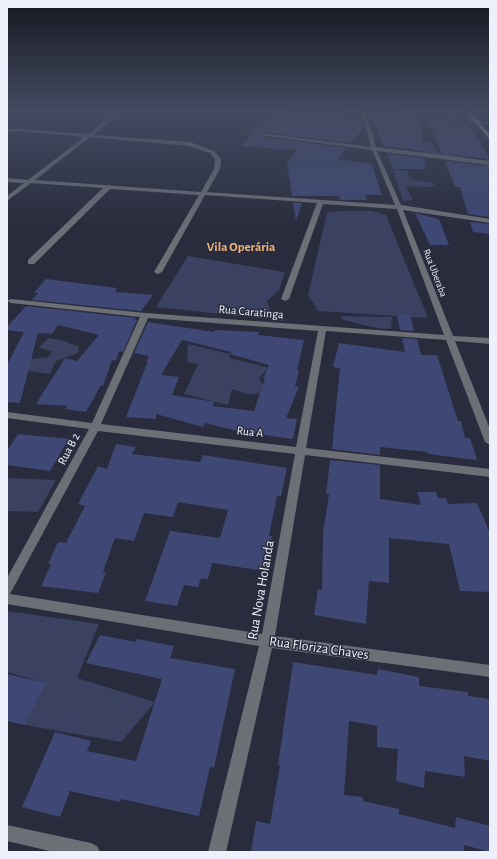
<!DOCTYPE html>
<html>
<head>
<meta charset="utf-8">
<style>
  body { margin:0 }
  #map { position:relative; width:497px; height:859px; overflow:hidden; background:#292c3c; font-family:"Alegreya Sans",sans-serif }
  canvas { display:block }
  .frame { position:absolute; inset:0; border:8px solid #edf0fb; pointer-events:none }
</style>
</head>
<body>
<div id="map">
<canvas width="497" height="859"></canvas>
<div class="frame"></div>
</div>
<script>
const ctx = document.querySelector('canvas').getContext('2d');
ctx.lineJoin = 'round';
function fillPath(path, color) { ctx.fillStyle = color; ctx.fill(path, 'evenodd'); }
function write(font, color, halo, rows, align = 'center') {
  ctx.font = font + ' "Alegreya Sans",sans-serif'; ctx.lineWidth = 3; ctx.setLineDash([]); ctx.textBaseline = 'middle'; ctx.strokeStyle = halo; ctx.fillStyle = color; for (const [text, x, y, turn = 0] of rows) {
    ctx.save(); ctx.translate(x, y); ctx.rotate((+turn || 0) * Math.PI / 180); ctx.textAlign = isNaN(turn) ? turn : align; if (halo) ctx.strokeText(text, 0, 0); ctx.fillText(text, 0, 0); ctx.restore();
  }
}
const green = new Path2D(`
  M365,110L417,117L416,120L411,121L369,119Z
  M429,141L439,153L464,157L461,159L425,155L415,142Z
  M393,170H406L411,179L436,184L432,187L406,186L413,200L403,201Z
  M342,211H371L386,215L428,318L318,311L308,295L327,212Z
  M188,256L285,272L279,290L267,301L270,311L286,321L156,307Z
  M340,316L392,317L391,329C374,329 359,323 343,320Z
  M49,338L64,341L79,347L78,353L56,361L50,374L23,370L25,360L48,357L52,351L38,348Z
  M188,344L230,354V358L268,368L259,378L266,391L251,395L232,389L228,405L184,394L198,364L187,362Z
  M7,478L56,480L38,512L7,511Z
  M7,611L99,624L77,678L155,702L121,742L25,725L45,683L7,672Z`);
const building = new Path2D(`
  M291,110H348L338,120H362L364,127L351,143L261,132L257,136L347,148L338,159L372,164L382,195H365L367,200H340L339,196H292L287,163L297,150L241,146L251,136L245,135L266,116L273,117L278,112L288,113Z
  M372,119H421L424,151L384,146Z
  M428,119L467,123L490,159L442,154Z
  M387,154L424,158L425,169H394Z
  M445,161L490,166V217L468,214L460,187H455Z
  M293,203H302L296,221Z
  M415,213L439,219L449,245H430Z
  M470,222L490,224V234L473,232Z
  M46,279L117,288L115,292L153,295L141,311L32,300L38,293H34Z
  M26,306L136,318L134,320H137L123,352L119,351L116,361L112,360L103,386L101,385L86,412L65,409L67,406L36,404L65,358L77,361L99,335L58,325L52,334L38,333L20,403L7,402V365L24,332L7,330V327Z
  M410,313L414,331L400,330L397,316Z
  M148,322L214,332L215,330L259,332L258,335L304,340L297,370L299,371L295,386L299,387L286,418L297,419L293,439L241,432L206,423L203,427L156,414V419L126,417L148,361H146L149,356L134,353ZM182,340L231,352L230,354L269,365L263,378H265L254,411L212,406L215,402L172,395L179,377L161,375Z
  M402,338L417,339L421,355H437L458,421H461L465,438H470L477,460L428,454L427,452L380,447V455L332,449L340,368L333,367L339,343L405,352Z
  M18,434L69,439L50,471L7,465V451Z
  M116,444L136,447L132,454L200,462L203,455L287,468L281,496H277L269,536H272L265,571L212,563L208,579L201,578L198,587L184,585L177,606L145,601L170,531L220,538L228,510L178,502L173,517L144,513L134,541L115,538L103,572L106,573L98,593L41,586L51,564H48L58,542L66,543L85,506L78,504L98,466L107,469Z
  M330,460L380,465V499L421,505L417,492H436L438,498H446L448,504L477,503L490,533V592L460,591L449,544L389,538V583L369,581L366,624L314,615L318,589L322,590L323,533L329,494H326Z
  M100,635L135,642L137,639L174,646L170,658L235,669L214,768L210,767L199,816L121,799L120,802L70,791L60,817L22,807L55,732L91,741L87,751L136,761L162,679L86,663Z
  M293,662L377,675L378,669L419,677V686L468,692V696L490,699V761L464,756L465,777L425,771L424,788L396,781L398,749L377,747V726L349,721L344,795L363,797V801L399,809V814L455,828L456,817L490,826V852L464,845V852H251L256,821L270,824L280,765H278Z
  M7,674L46,683L25,725L7,721Z`);
const minor = new Path2D(`
  M119,110H124L93,135L190,142L214,151L221,159L220,169L207,192L395,205L372,150L258,135L261,133L371,147L361,110H365L376,147L490,161V165L377,151L401,205L490,219V223L403,210L453,336L490,338V344L455,341L490,429V445L485,442L446,340L326,331L306,448L490,469V477L305,455L275,636L490,665V677L272,648L226,852H208L259,646L7,604V578L89,429L7,418V412L92,423L140,317L11,303L7,301L11,299L145,313L444,335L397,209L323,204L289,299L285,301L281,299L317,203L205,195L162,272L158,274L154,272L199,195L110,189L34,264H28V260L103,188L31,183L7,201V196L24,183L7,182V178L28,180L84,137L17,131L7,133V129H17L88,134ZM90,137L189,146L210,153L215,159L214,169L201,192L35,180ZM148,318L318,331L296,447L101,424ZM98,431L295,454L262,634L10,594Z
  M369,110H383L490,122V124Z
  M7,825L91,843L97,846L100,852H54L7,841Z`);
const major = new Path2D(`
  M465,110H469L490,135V140Z`);
const farStreetnames = [
  ["Rua Uberaba",435,273,69]
];
const streetNames = [
  ["Rua Caratinga",251,312,5],
  ["Rua A",250,432,7],
  ["Rua B 2",69,449,-62]
];
const farDistrictnames = [
  ["Vila Operária",241,247]
];
const nearStreetnames = [
  ["Rua Nova Holanda",261,590,-80],
  ["Rua Floriza Chaves",319,648,8]
];
fillPath(green, '#3a4161');
fillPath(building, '#3f4775');
fillPath(minor, '#6d6f77');
fillPath(major, '#acb0c2');
const sky = ctx.createLinearGradient(0, 0, 0, 230);
sky.addColorStop(0, '#171821');
sky.addColorStop(0.48, '#434b61');
sky.addColorStop(1, '#434b6100');
ctx.fillStyle = sky;
ctx.fillRect(0, 0, 497, 230);
write('10px', '#edf0fb', '#292c3c', farStreetnames);
write('12px', '#edf0fb', '#292c3c', streetNames);
write('bold 13px', '#eeb47b', '#292c3c', farDistrictnames);
write('14px', '#edf0fb', '#292c3c', nearStreetnames);
</script>
</body>
</html>
